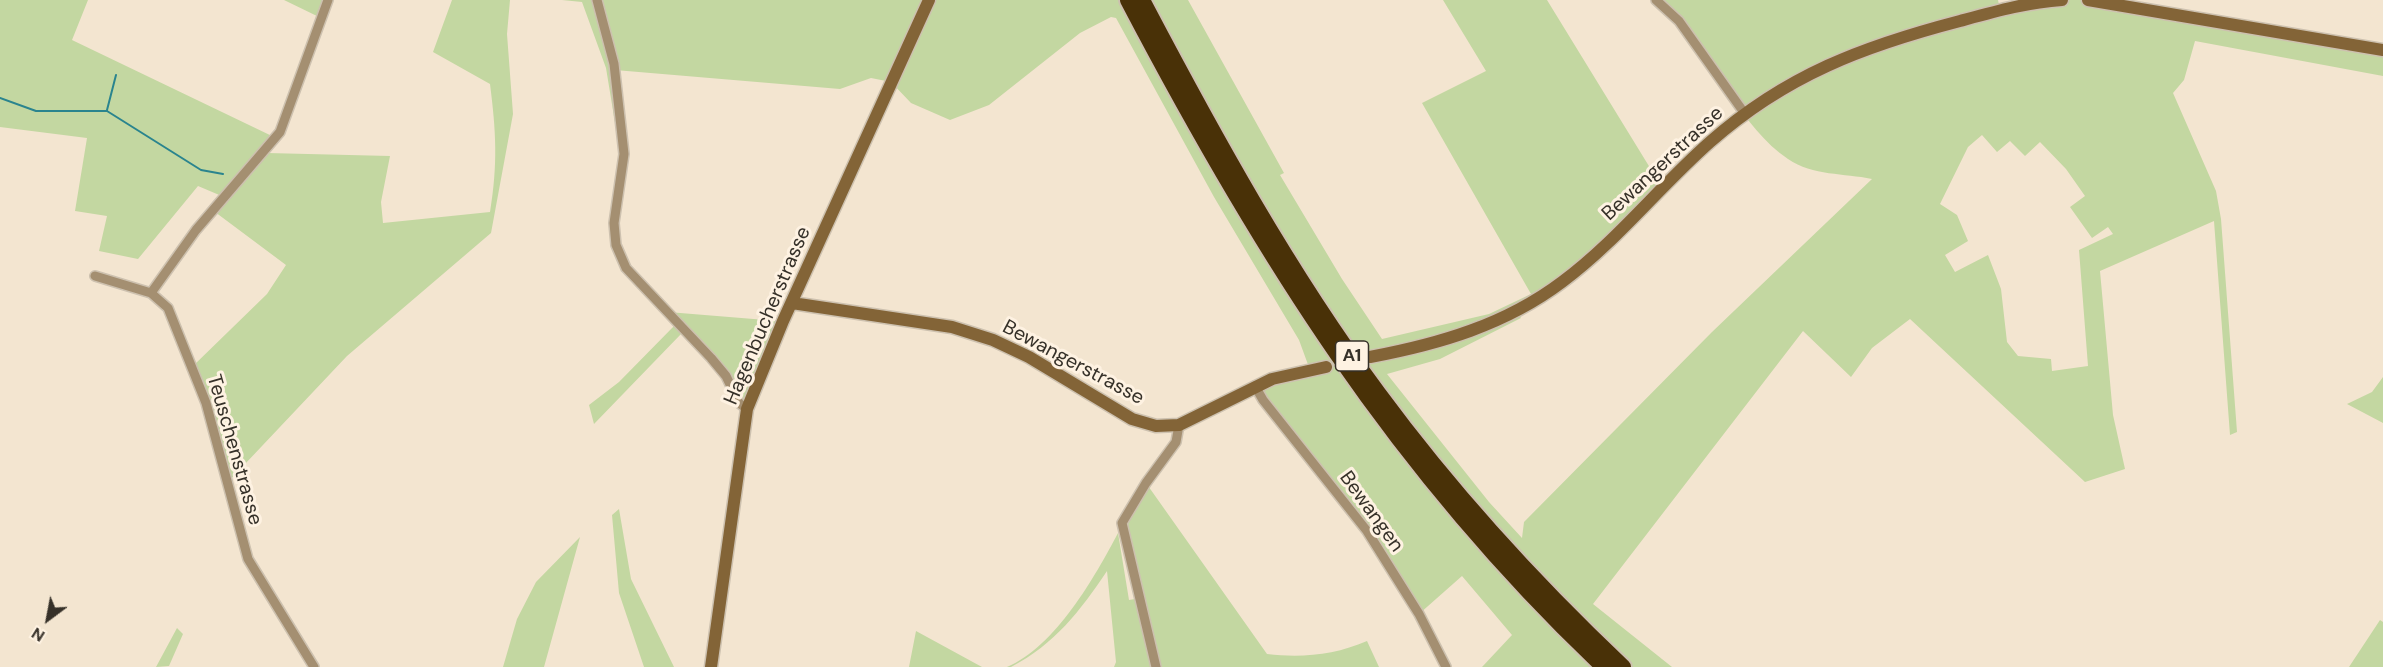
<!DOCTYPE html>
<html>
<head>
<meta charset="utf-8">
<style>
  body { margin:0 }
  #map { position:relative; width:2383px; height:667px; overflow:hidden; background:#f3e5d0; font-family:"DM Sans",sans-serif }
  canvas { display:block }
  .north { position:absolute; left:18px; top:589px; width:60px; height:60px; -webkit-text-stroke:4px #fef2e2; paint-order:stroke; rotate:212deg; font-size:16px; font-weight:700; line-height:24px; text-align:center; color:#363129 }
  .north::after { content:''; display:block; margin:auto; width:21px; height:27px; background:#363129; clip-path:polygon(50% 0,100% 100%,50% 72%,0 100%) }
</style>
</head>
<body>
<div id="map">
<canvas width="2383" height="667"></canvas>
<div class="north">N</div>
</div>
<script>
const ctx = document.querySelector('canvas').getContext('2d');
ctx.lineJoin = 'round';
function fillPath(path, color) { ctx.fillStyle = color; ctx.fill(path, 'evenodd'); }
function strokePath(path, color, width, dash) { ctx.strokeStyle = color; ctx.lineWidth = width; ctx.lineCap = dash ? 'butt' : 'round'; ctx.setLineDash(dash || []); ctx.stroke(path); }
function write(font, color, halo, rows, align = 'center') {
  ctx.font = font + ' "DM Sans",sans-serif'; ctx.lineWidth = 6; ctx.setLineDash([]); ctx.textBaseline = 'middle'; ctx.strokeStyle = halo; ctx.fillStyle = color; for (const [text, x, y, turn = 0] of rows) {
    ctx.save(); ctx.translate(x, y); ctx.rotate((+turn || 0) * Math.PI / 180); ctx.textAlign = isNaN(turn) ? turn : align; if (halo) ctx.strokeText(text, 0, 0); ctx.fillText(text, 0, 0); ctx.restore();
  }
}
const green = new Path2D(`
  M0,0H88L72,40L274,137L224,197L198,186L138,259L99,251L107,216L75,211L87,138L0,127Z
  M284,0H325L319,17Z
  M452,0H510L507,34L513,114L491,233L347,356L228,482L193,366L267,294L286,265L215,212L267,153L390,156L381,202L383,223L490,212C498,164 496,131 490,84L433,52Z
  M562,0H1188L1284,173L1280,175L1342,279L1382,339L1489,314L1531,294L1422,103L1486,71L1443,0H1547L1663,189L1596,253L1517,311L1521,318L1440,359L1387,374L1489,502L1522,538L1524,522L1712,332L1872,179C1844,173 1813,176 1788,159C1742,128 1715,63 1679,22C1673,14 1663,7 1656,0H1998L2000,9L2062,0H2088L2383,50V76L2195,41L2184,80L2173,93L2216,191L2221,219L2237,432L2230,435L2214,221L2100,271L2113,415L2125,469L2085,482L1910,319L1872,348L1851,377L1803,331L1593,604L1672,667H1482L1512,635L1462,576L1419,614L1367,531L1255,386L1310,370L1299,340L1214,197L1116,18L1111,17L1080,33L989,105L950,120L911,103L891,82L871,78L840,89L615,70L611,65L618,141L606,68L582,2ZM1982,135L1997,152L2010,141L2025,156L2040,142L2066,169L2085,196L2070,207L2092,238L2108,227L2113,234L2079,250L2088,366L2052,371L2051,359L2018,356L2007,342L2001,289L1988,255L1955,272L1945,255L1968,241L1957,215L1940,204L1968,147Z
  M668,312L778,321L746,399L741,400Z
  M674,326L682,333L594,424L589,405L619,382Z
  M2383,377V423L2347,404L2372,392Z
  M1146,483L1267,654C1302,658 1335,655 1367,641L1379,667H1114L1116,662L1107,571C1080,611 1055,644 1011,667H1007C1055,647 1095,577 1118,533L1129,600L1135,599L1137,607L1122,523Z
  M619,509L631,579L674,667H644L619,593L612,515Z
  M580,537L544,667H503L517,619L536,582Z
  M2380,620L2383,622V667H2349Z
  M177,628L183,634L169,666L156,667Z
  M916,631L982,667H909Z`);
const stream = new Path2D(`
  M0,98L36,111H107L201,170L223,174
  M107,110L116,75`);
const street = new Path2D(`
  M597,0L614,64L624,154L614,223L616,245L626,268L711,358L726,376L739,403L747,409
  M1656,0L1679,21L1745,114
  M95,276L151,293L168,308L206,403L248,559L314,667
  M151,293L196,230L280,132L328,0
  M1255,386L1263,400L1367,531L1419,614L1446,667
  M1156,667L1122,523L1146,483L1176,442L1179,425`);
const secondary = new Path2D(`
  M2088,0L2383,50
  M792,303L952,327L993,340L1029,357L1132,419L1156,426L1179,425L1272,379L1326,367
  M1370,357C1439,344 1505,325 1562,282C1616,242 1659,187 1710,142C1786,75 1864,46 1960,21C1993,12 2028,2 2062,0
  M711,667L747,409L783,321L929,0`);
const highway = new Path2D(`
  M1128,0C1260,252 1396,470 1604,667
  M1142,0C1213,135 1287,270 1378,393C1451,492 1533,582 1623,667`);
const shields = [
  [1352,356,33]
];
const shieldNames = [
  ["A1",1352,356]
];
const streetNames = [
  ["Bewangerstrasse",1663,164,-43],
  ["Hagenbucherstrasse",768,316,-67],
  ["Bewangerstrasse",1073,363,28],
  ["Teuschenstrasse",234,450,74],
  ["Bewangen",1371,512,54]
];
fillPath(green, '#c3d7a1');
strokePath(stream, '#2a848e', 2);
strokePath(street, '#cdc1af', 12);
strokePath(secondary, '#cdc1af', 15);
strokePath(highway, '#cdc1af', 20);
strokePath(street, '#a48f71', 9);
strokePath(secondary, '#836437', 12);
strokePath(highway, '#493107', 16);
for (const [x, y, w] of shields) { const box = new Path2D(); box.roundRect(x - w / 2, y - 15, w, 30, 4.5); ctx.fillStyle = '#fef2e2'; ctx.fill(box); strokePath(box, '#363129', 1.5); }
write('bold 18px', '#363129', null, shieldNames);
write('20px', '#363129', '#fef2e2', streetNames);
</script>
</body>
</html>
